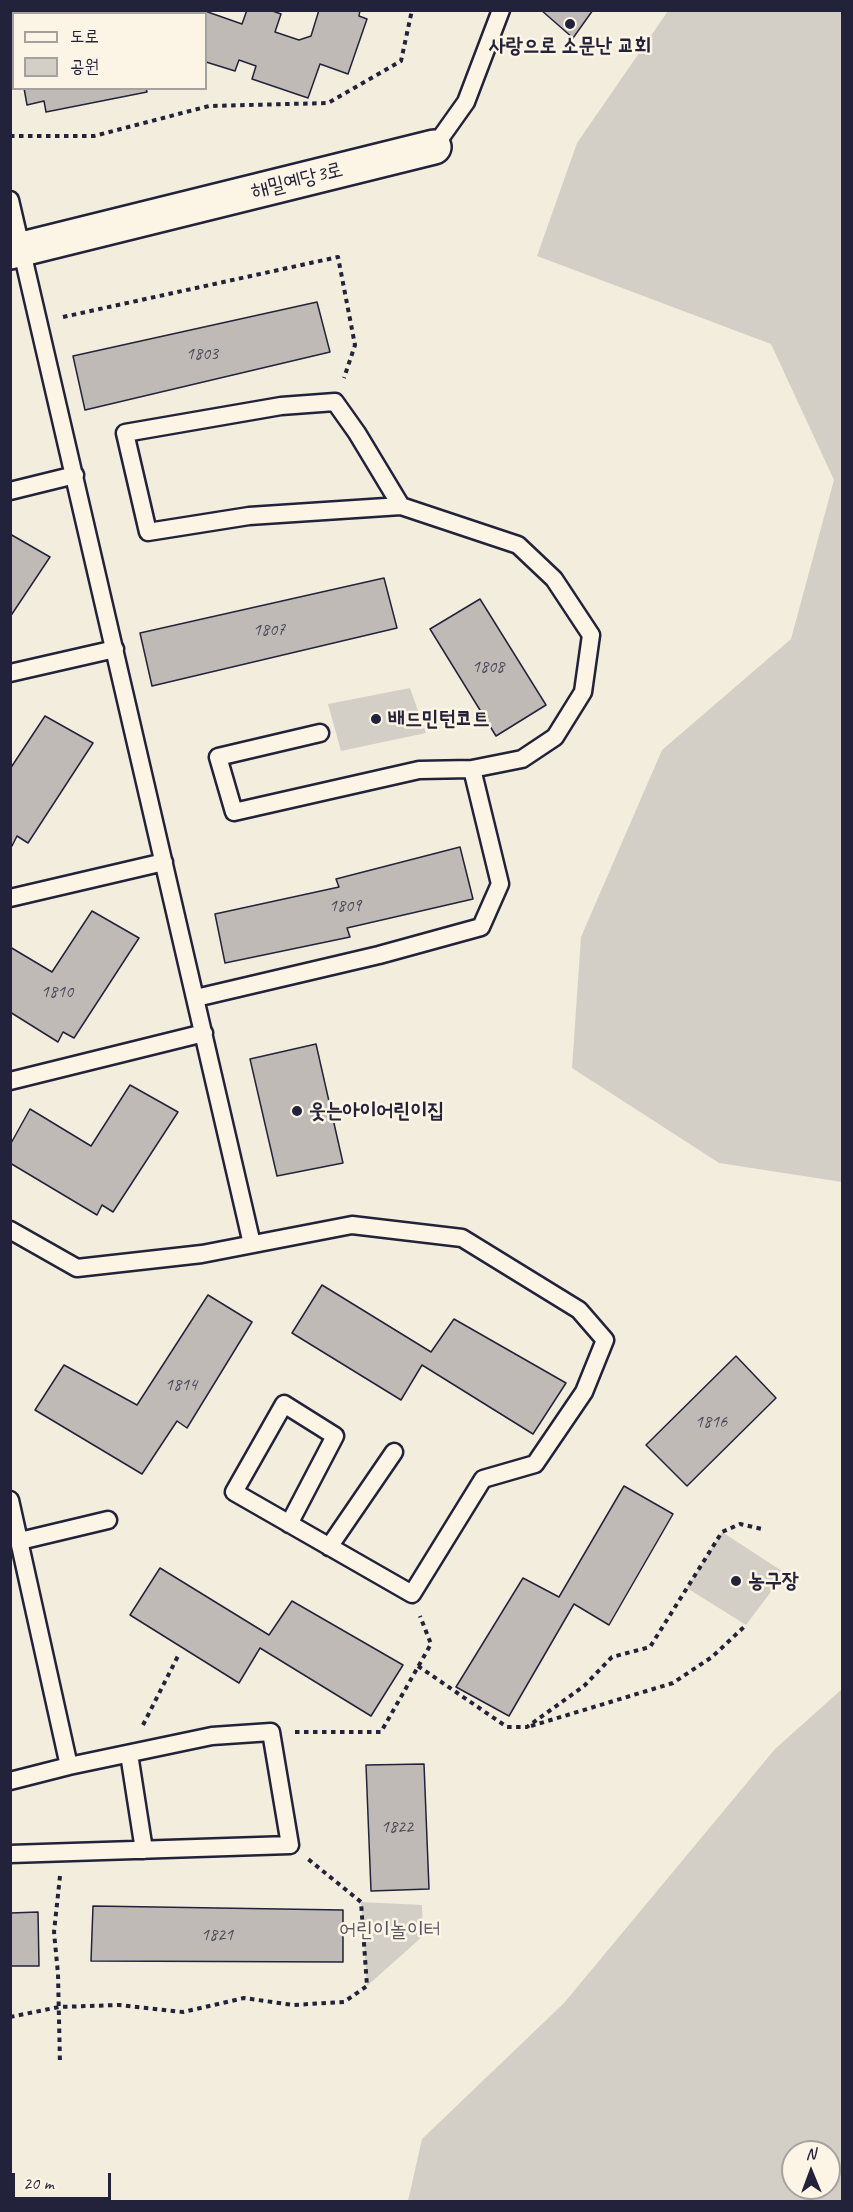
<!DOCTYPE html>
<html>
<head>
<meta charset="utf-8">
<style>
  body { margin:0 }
  #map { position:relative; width:853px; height:2212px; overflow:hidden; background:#f3edde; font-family:Caveat,"Poor Story",sans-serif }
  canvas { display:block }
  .frame { position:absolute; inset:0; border:12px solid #22223b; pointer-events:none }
  .legend { position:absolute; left:12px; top:12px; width:195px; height:78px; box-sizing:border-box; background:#fcf5e5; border:2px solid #a5a1a1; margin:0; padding:8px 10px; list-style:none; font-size:18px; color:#22223b }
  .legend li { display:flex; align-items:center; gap:12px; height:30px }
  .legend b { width:30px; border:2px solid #a5a1a1 }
  .north { position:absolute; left:781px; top:2140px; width:60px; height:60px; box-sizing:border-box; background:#fcf5e5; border:2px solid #a5a1a1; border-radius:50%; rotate:359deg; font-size:16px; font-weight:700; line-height:24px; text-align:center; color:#22223b }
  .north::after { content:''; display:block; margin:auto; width:21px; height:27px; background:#22223b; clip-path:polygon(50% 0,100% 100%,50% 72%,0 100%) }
  .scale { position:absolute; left:12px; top:2173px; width:99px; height:27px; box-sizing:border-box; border:3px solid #22223b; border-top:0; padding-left:8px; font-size:18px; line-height:21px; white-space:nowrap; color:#22223b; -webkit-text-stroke:4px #fcf5e5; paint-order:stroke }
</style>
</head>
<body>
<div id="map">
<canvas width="853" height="2212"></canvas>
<div class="frame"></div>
<ul class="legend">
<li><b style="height:8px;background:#fcf5e5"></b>도로</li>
<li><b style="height:16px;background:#d4cfc6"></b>공원</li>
</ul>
<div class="north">N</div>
<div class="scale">20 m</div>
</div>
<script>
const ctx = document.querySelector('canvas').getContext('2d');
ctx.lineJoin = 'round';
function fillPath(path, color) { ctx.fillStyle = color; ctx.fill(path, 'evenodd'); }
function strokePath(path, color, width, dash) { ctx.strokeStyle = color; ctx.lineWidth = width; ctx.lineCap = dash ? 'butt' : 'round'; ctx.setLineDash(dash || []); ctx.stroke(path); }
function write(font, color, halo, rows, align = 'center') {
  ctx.font = font + ' Caveat,"Poor Story",sans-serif'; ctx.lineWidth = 5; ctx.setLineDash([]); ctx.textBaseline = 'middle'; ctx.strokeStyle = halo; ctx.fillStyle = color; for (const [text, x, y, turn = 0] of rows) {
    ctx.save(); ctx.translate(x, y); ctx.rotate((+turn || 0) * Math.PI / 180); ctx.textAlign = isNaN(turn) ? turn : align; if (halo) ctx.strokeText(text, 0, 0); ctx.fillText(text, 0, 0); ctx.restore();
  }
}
const green = new Path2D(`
  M668,11H842V1182L719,1163L572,1068L581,937L662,750L791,639L834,480L771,344L537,256L577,143Z
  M410,688L426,733L341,751L328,704Z
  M722,1532L785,1573L746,1625L687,1588Z
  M842,1689V2201H408L422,2139L564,2003L775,1749ZM793,2152H829V2188H793Z
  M361,1902L422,1905L423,1936L367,1986Z`);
const building = new Path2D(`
  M189,10H202L242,24L247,10H270L281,14L275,32L299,40L311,36L319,10H360L359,16L367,19L348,74L320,64L308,98L252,79L256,66L239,60L235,71L206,62V14H188Z
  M541,10H593L573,38Z
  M24,88H146L147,92L46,112L44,101L27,105Z
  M317,302L330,352L85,410L73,356Z
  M10,534L50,557L10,617Z
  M384,578L397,628L152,686L140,633Z
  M480,599L546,705L496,736L430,629Z
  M45,716L93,743L28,843L17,836L12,846L10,845V769Z
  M460,847L473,899L347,928L350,937L225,963L215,914L339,887L336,879Z
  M92,911L139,938L74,1038L63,1032L58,1042L10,1012V947L52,972Z
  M316,1044L343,1163L277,1176L250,1059Z
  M130,1085L178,1112L113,1212L102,1205L97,1215L10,1163V1145L30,1109L91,1146Z
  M322,1285L431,1352L454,1319L566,1383L533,1434L422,1365L401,1400L292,1333Z
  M208,1295L252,1322L187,1428L177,1421L142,1474L35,1410L64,1365L137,1405Z
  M736,1356L776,1398L687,1486L646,1445Z
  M624,1486L673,1514L609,1625L574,1604L509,1716L456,1687L523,1578L559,1597Z
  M160,1568L269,1635L292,1601L403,1665L371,1716L260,1648L239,1683L130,1615Z
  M424,1764L429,1889L371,1891L366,1765Z
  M93,1906L343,1910V1962L91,1961Z
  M38,1912L39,1966H10V1913Z`);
const path = new Path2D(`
  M10,136H94L209,106L328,103L401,61L412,10
  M63,317L338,257L355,345L344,378
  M418,1666L507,1727H527L584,1686L612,1657L650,1647L722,1532L740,1524L762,1529
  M143,1725L179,1654
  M531,1726L673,1683L712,1657L746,1625
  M295,1732H381L431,1644L420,1616
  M60,1876L54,1932L58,1974L60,2064
  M10,2017L59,2007L119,2005L183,2012L244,1998L293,2005L344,2002L367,1986L361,1902L308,1859`);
const lane = new Path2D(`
  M434,147L466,102L501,10
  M10,200L252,1244
  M10,491L75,475
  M401,506L357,433L335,402L281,406L125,433L148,532L249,516L401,506L518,545L554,579L591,635L583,692L555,737L522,759L472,769
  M10,673L115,649
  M10,898L164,862
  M196,998L379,955L481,927L500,884L472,769L419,770L234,812L218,757L320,733
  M10,1081L204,1033
  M10,1230L77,1268L202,1254L352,1225L462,1238L579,1310L605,1340L584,1392L535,1464L483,1479L412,1594L234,1492L284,1404L335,1436L289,1524
  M10,1500L69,1766
  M20,1541L108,1520
  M329,1547L394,1452
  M129,1754L144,1850
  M10,1781L69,1766L212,1736L271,1732L290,1845L10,1854`);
const street = new Path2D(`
  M10,252L434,147`);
const markers = [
  [570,24,6,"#22223b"],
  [376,719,6,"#22223b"],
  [297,1111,6,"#22223b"],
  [736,1581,6,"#22223b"]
];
const numberNames = [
  ["1803",202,354],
  ["1807",269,630],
  ["1808",488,667],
  ["1809",345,906],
  ["1810",57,992],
  ["1814",181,1385],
  ["1816",711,1422],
  ["1822",397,1827],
  ["1821",217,1935]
];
const poiNames = [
  ["사랑으로 소문난 교회",570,46,"center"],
  ["배드민턴코트",388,719],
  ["웃는아이어린이집",309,1111],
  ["농구장",748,1581]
];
const streetNames = [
  ["해밀예당3로",297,181,-14]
];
const parkNames = [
  ["어린이놀이터",390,1930]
];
fillPath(green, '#d4cfc6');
fillPath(building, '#bfbab6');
strokePath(building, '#22223b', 1.5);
strokePath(lane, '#22223b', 21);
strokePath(street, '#22223b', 38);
strokePath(path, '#22223b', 4, [4.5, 4.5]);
strokePath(lane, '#fcf5e5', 16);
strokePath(street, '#fcf5e5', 33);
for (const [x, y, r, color] of markers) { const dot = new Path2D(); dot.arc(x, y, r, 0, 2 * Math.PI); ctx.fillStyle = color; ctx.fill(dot); strokePath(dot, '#fcf5e5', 2); }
write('18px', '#49485a', null, numberNames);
write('bold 21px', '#22223b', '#fcf5e5', poiNames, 'left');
write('21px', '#22223b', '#fcf5e5', streetNames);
write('21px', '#575665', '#fcf5e5', parkNames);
</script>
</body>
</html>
